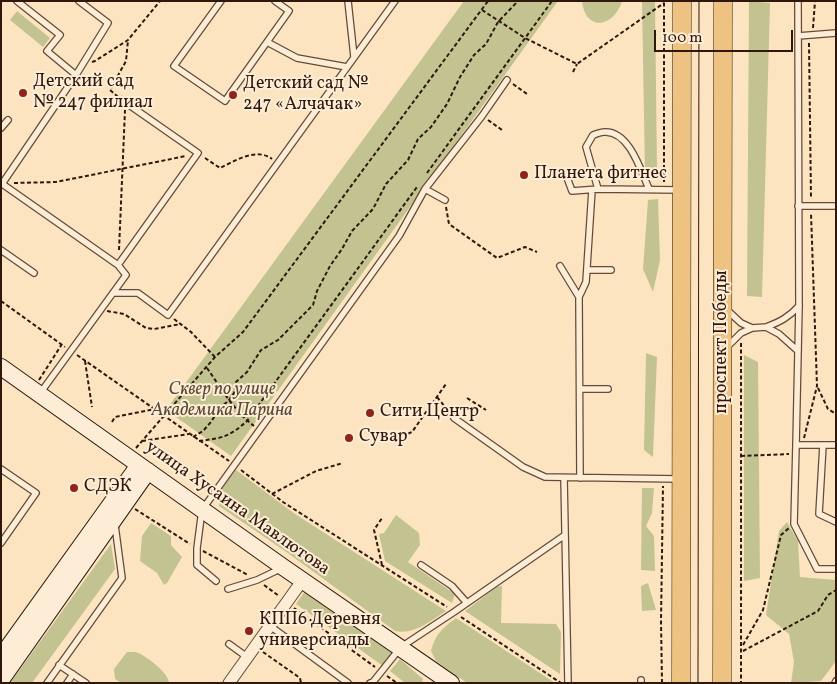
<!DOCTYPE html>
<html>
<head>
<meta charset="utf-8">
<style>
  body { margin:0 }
  #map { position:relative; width:837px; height:684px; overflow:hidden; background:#fce4c0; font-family:Vollkorn,serif }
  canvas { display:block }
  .frame { position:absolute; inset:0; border:2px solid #30170c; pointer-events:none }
  .scale { position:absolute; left:654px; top:30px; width:139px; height:22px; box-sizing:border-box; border:2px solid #30170c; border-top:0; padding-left:6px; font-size:15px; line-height:18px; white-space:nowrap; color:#30170c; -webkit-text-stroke:4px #fdedd6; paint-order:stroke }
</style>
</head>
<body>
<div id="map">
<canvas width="837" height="684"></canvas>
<div class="frame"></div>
<div class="scale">100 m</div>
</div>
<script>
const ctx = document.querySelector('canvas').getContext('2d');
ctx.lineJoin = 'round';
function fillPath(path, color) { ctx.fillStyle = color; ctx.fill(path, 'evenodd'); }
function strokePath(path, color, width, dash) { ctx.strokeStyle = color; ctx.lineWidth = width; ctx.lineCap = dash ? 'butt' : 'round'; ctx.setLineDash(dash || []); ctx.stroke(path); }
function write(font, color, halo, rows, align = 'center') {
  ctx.font = font + ' Vollkorn,serif'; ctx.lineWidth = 4; ctx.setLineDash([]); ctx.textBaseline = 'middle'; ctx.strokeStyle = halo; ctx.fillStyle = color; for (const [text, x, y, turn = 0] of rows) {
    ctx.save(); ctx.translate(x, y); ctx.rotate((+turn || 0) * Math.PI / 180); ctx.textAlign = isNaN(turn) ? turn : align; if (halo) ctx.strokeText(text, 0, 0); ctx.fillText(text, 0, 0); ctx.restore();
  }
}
const green = new Path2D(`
  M464,1H558L231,456L166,410Z
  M582,1H622C614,28 585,32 582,1Z
  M642,1H655L657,171L645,173Z
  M749,1L770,3L762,297L747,296Z
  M17,11L50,38L43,47L10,20Z
  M658,199L660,260L653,292L643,269L648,200Z
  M646,353L657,357L653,457L644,450Z
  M744,355L758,362L760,578L744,581Z
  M236,470L295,514L446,611C430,621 414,635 395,631L285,551L219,506L220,491Z
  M642,488H654L652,513L646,526L654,536L655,571L641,570Z
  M396,515L419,533L420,545L408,562L455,594L452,603L385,561L379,534L384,533Z
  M787,522L798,541L800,577L836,580V661L821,681L791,683L794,662L789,634L766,615L779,531Z
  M151,523L171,536V545L182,557L167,583L164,585L157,573L140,561L142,536Z
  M111,544L115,569L32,683H10Z
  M648,583L656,610L642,611L641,586Z
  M502,586L501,623L556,624L561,632L560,674L465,611L497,587Z
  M305,591L392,653L383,666L296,604Z
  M456,618L555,683H467L436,661L431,651C436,633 442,629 456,618Z
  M127,652C129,652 134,652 136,652C145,655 169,673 169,683H121L115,679L114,669Z
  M400,659L423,679L422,683H405L390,671Z`);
const path = new Path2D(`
  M482,10L525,38L577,64L664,3
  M813,28L815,1
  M809,43L811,198
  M92,62L95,61L128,40L160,1
  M573,72L577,64
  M513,84L527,94
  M118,97L110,90L126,61L128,40
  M488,120L502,130
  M205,158L220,168C235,161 256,147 272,159
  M427,173L552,1
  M664,182V1
  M14,183L56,182L186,156
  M446,207L449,224L497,258L525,247L537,252
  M119,250L125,110
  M1,301L65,347
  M107,311L124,314L146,328L154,329L181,324
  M174,319L191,332L215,357
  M741,343V683
  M77,355L229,461
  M85,361L92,407
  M207,368C221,388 234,411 254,426
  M39,380L62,344
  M818,388L828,409L836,414
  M437,397L450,413
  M467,398L486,410
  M112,422L115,417L155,409
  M193,437L203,431L211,422L219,409L229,400L234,393L236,382L247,372L261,350L278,340L313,305L317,291L330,266L342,249L352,231L373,209L386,184L408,160L418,139L431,127L447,104L460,77L474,55L486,44L498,22L518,1
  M804,438L817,386L811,213
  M396,439L412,432L446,384
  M142,441L189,434
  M199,441C223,438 229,437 247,421L417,187
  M136,448L215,357L243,332L488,1
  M741,456L789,454
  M241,470L283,502L447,607
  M272,494L316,471L343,463
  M135,509L190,544
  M203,551L248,575
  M382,565L374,530L382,518
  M264,585L279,596
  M294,608L375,667
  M461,617L561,683
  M743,645L763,610L781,535L789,528
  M743,651L818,611L828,595L836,590
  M263,652L300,678L301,683
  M387,676L397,683
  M662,683L661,621L663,486`);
const lane = new Path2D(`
  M17,1L60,35L47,51L76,75
  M221,1L174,66L225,101L289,11L275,1
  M348,1L354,57
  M798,1L799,306L796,445H823
  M798,36L836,33
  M267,42L297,58L347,67
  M1,128L8,120
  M566,175L572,191L598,189L680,190
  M1,183L118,265L126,275L41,392
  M2,184L76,75L108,23L79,1
  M425,189L445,200
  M598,189L586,147L593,135C596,134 601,132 604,132C629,130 641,171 649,189
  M798,206H834
  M1,250L34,273
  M118,265L198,153L122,100
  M560,266L579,297
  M587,270H611
  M113,293H138L168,315L395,1
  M726,309L741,323L752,328L741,333L727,347
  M752,328L766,327
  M798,351L779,334L766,327C780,322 789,317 799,306
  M580,389H608
  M454,418L523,467L545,477L680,479
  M796,445L794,524L817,569H836
  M836,445H823L819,514L836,522
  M1,469L36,493L1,543
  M564,478L568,683
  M580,478L579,297L586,282L592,190
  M421,565L452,586L467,603
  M216,581L197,565V548L202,510L399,236L425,189L482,116L507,80
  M228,589L257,580L282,568
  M270,626L348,683
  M229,644L247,657
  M59,665L86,683
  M47,683L122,578L115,525
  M67,683L73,674
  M370,683L373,682L401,647L454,612L565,535
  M641,683V680
  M835,683L836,681`);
const street = new Path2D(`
  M229,683L302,581`);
const secondary = new Path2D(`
  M1,367L283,567L451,683
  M1,657L139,465
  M1,680L148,471`);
const primary = new Path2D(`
  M681,683L682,1
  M722,683L723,1`);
const tram = new Path2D(`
  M698,683L699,1`);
const markers = [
  [23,93,5,"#8f2418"],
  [233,95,5,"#8f2418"],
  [524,175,5,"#8f2418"],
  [370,413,5,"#8f2418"],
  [349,438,5,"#8f2418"],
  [74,488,5,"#8f2418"],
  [249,631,5,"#8f2418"]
];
const poiNames = [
  ["Детский сад",33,83],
  ["№ 247 филиал",33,104],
  ["Детский сад №",243,85],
  ["247 «Алчачак»",243,106],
  ["Планета фитнес",534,175],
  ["Сити Центр",380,413],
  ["Сувар",359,438],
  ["СДЭК",84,488],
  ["КПП6 Деревня",259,621],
  ["универсиады",259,642]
];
const streetNames = [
  ["проспект Победы",723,342,-90],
  ["улица Хусаина Мавлютова",237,509,35]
];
const parkNames = [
  ["Сквер по улице",222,391],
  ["Академика Парина",222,412]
];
fillPath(green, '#c2c390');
strokePath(lane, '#634a39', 8);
strokePath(street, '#634a39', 13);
strokePath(secondary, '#30170c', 18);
strokePath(primary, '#30170c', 19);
strokePath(path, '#30170c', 2, [4, 2.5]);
strokePath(lane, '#fdedd6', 5.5);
strokePath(street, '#fdedd6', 11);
strokePath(secondary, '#fdedd6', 16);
strokePath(primary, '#eec280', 18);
strokePath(tram, '#30170c', 1);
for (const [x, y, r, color] of markers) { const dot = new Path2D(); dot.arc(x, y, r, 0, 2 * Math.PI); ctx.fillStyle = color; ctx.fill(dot); strokePath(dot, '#fdedd6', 2); }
write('18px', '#30170c', '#fdedd6', poiNames, 'left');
write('18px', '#30170c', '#fdedd6', streetNames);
write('italic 18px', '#5c4b34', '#fdedd6', parkNames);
</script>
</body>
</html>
